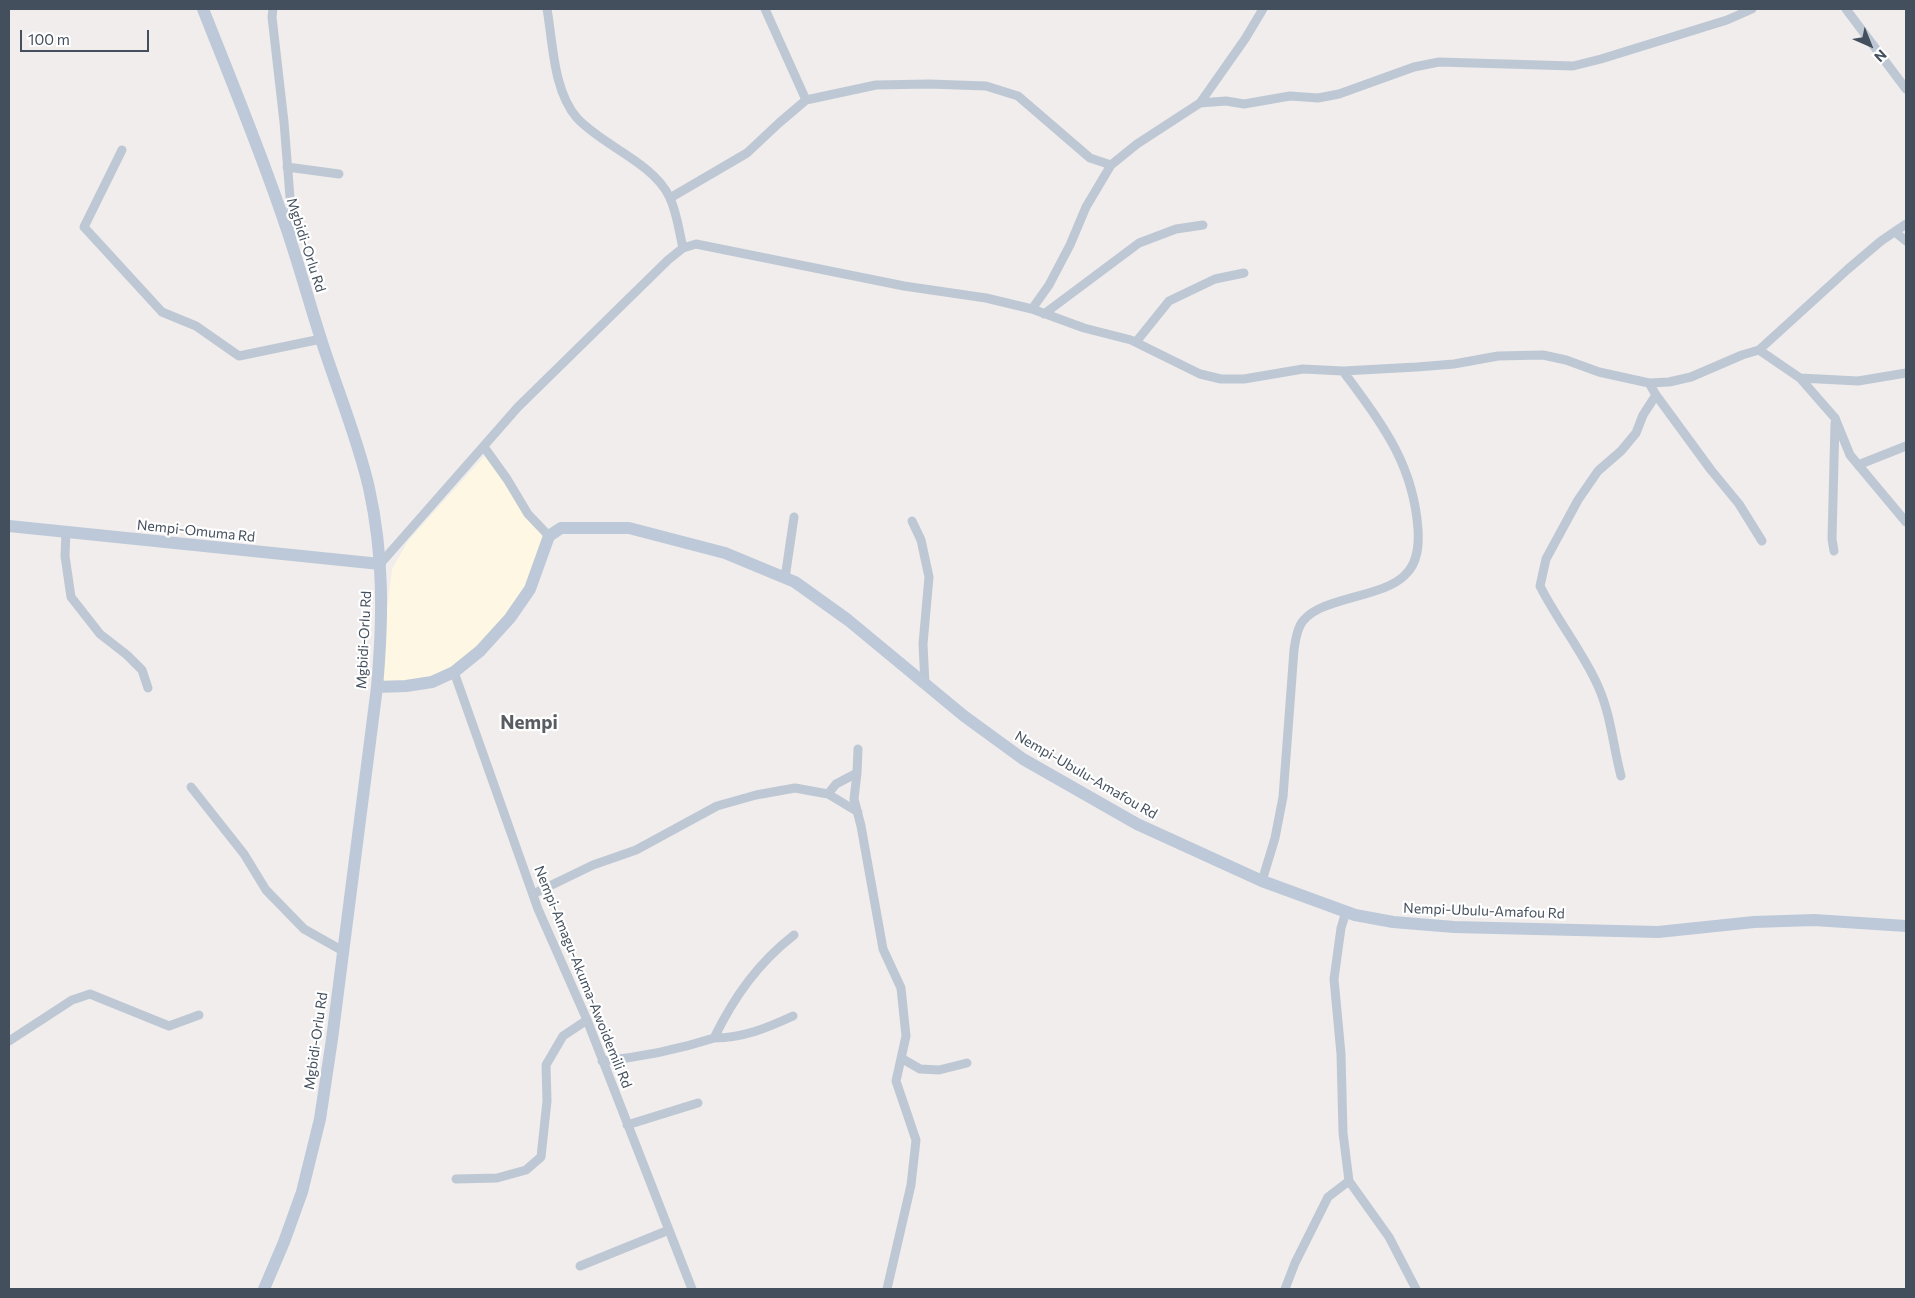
<!DOCTYPE html>
<html>
<head>
<meta charset="utf-8">
<style>
  body { margin:0 }
  #map { position:relative; width:1915px; height:1298px; overflow:hidden; background:#f0edec; font-family:Commissioner,sans-serif }
  canvas { display:block }
  .frame { position:absolute; inset:0; border:10px solid #434f5c; pointer-events:none }
  .north { position:absolute; left:1845px; top:20px; width:50px; height:50px; -webkit-text-stroke:4px #fff; paint-order:stroke; rotate:136deg; font-size:14px; font-weight:700; line-height:20px; text-align:center; color:#434f5c }
  .north::after { content:''; display:block; margin:auto; width:18px; height:22px; background:#434f5c; clip-path:polygon(50% 0,100% 100%,50% 72%,0 100%) }
  .scale { position:absolute; left:20px; top:30px; width:129px; height:22px; box-sizing:border-box; border:2px solid #434f5c; border-top:0; padding-left:6px; font-size:15px; line-height:18px; white-space:nowrap; color:#434f5c; -webkit-text-stroke:4px #fff; paint-order:stroke }
</style>
</head>
<body>
<div id="map">
<canvas width="1915" height="1298"></canvas>
<div class="frame"></div>
<div class="north">N</div>
<div class="scale">100 m</div>
</div>
<script>
const ctx = document.querySelector('canvas').getContext('2d');
ctx.lineJoin = 'round';
function fillPath(path, color) { ctx.fillStyle = color; ctx.fill(path, 'evenodd'); }
function strokePath(path, color, width, dash) { ctx.strokeStyle = color; ctx.lineWidth = width; ctx.lineCap = dash ? 'butt' : 'round'; ctx.setLineDash(dash || []); ctx.stroke(path); }
function write(font, color, halo, rows, align = 'center') {
  ctx.font = font + ' Commissioner,sans-serif'; ctx.lineWidth = 4.5; ctx.setLineDash([]); ctx.textBaseline = 'middle'; ctx.strokeStyle = halo; ctx.fillStyle = color; for (const [text, x, y, turn = 0] of rows) {
    ctx.save(); ctx.translate(x, y); ctx.rotate((+turn || 0) * Math.PI / 180); ctx.textAlign = isNaN(turn) ? turn : align; if (halo) ctx.strokeText(text, 0, 0); ctx.fillText(text, 0, 0); ctx.restore();
  }
}
const commercial = new Path2D(`
  M488,452L549,536L527,593L454,672L377,687L392,569L408,541Z`);
const street = new Path2D(`
  M273,9L272,17L284,122L293,235
  M547,9C553,42 553,91 577,118C603,146 652,162 669,196C677,212 679,231 683,248
  M765,9L806,100
  M1846,9L1906,89
  M1200,103L1226,101L1244,104L1290,96L1318,98L1339,94L1414,67L1439,62L1573,66L1601,59L1727,20L1752,9
  M122,150L84,227L162,312L196,326L239,356L321,339
  M287,167L339,174
  M670,198L747,153L779,123L806,100L876,85L929,84L986,86L1018,96L1090,158L1111,165
  M1895,232L1906,241
  M1032,309L1049,285L1070,245L1086,207L1111,165L1137,144L1200,103L1245,39L1263,9
  M1044,314L1139,243L1176,229L1203,225
  M1136,342L1169,301L1215,279L1244,273
  M1759,350L1800,378L1858,381L1906,373
  M1800,378L1835,418L1850,455L1906,522
  M1649,383L1656,395L1711,470L1739,504L1762,541
  M484,447L507,479L528,514L549,536
  M1858,465L1906,446
  M912,521L921,540L929,577L923,644L925,684
  M66,532L65,556L71,597L100,634L127,655L142,670L148,688
  M1834,551L1832,539L1835,423
  M380,564L518,407L668,260L683,248L696,244L904,286L986,298L1032,309L1084,328L1131,340L1200,374L1221,379H1244L1303,369L1343,371L1417,367L1454,364L1498,356L1543,355L1566,360L1599,372L1649,383L1669,382L1691,377L1742,355L1759,350L1848,269L1881,241L1906,224
  M785,578L794,517
  M454,672L538,909L587,1020L692,1289
  M858,749L857,773L854,799L861,826L883,949L901,988L906,1036L896,1081L916,1140L911,1185L887,1289
  M1621,776C1613,746 1611,715 1598,686C1583,652 1557,620 1540,586L1546,559L1578,500L1598,471L1621,451L1636,433L1643,415L1656,395
  M191,787L244,854L266,890L304,929L343,951
  M828,794L836,784L857,773
  M1262,881L1275,838L1283,797L1294,650C1295,643 1296,635 1299,628C1311,596 1381,600 1405,575C1418,563 1419,545 1418,529C1413,462 1381,423 1343,371
  M533,894L593,865L636,850L717,806L756,795L795,788L828,794L858,812
  M1346,912L1341,928L1334,979L1341,1054L1343,1133L1349,1181L1389,1237L1416,1289
  M714,1038C743,1038 767,1028 793,1016
  M9,1041L72,1000L90,994L169,1026L199,1015
  M901,1058L920,1069L939,1070L967,1063
  M602,1061C641,1057 677,1050 714,1038C734,997 758,963 794,935
  M627,1125L698,1103
  M456,1179L497,1178L526,1170L541,1157L547,1101L546,1065L563,1036L587,1020
  M580,1266L669,1230
  M1285,1289L1295,1263L1328,1197L1349,1181`);
const secondary = new Path2D(`
  M203,9C231,80 261,152 285,224C298,261 308,299 320,336C336,387 357,436 369,488C384,556 383,618 377,687L332,1039L320,1119L302,1192L284,1242L264,1289
  M9,526L380,564
  M377,687L406,686L432,682L454,672L480,651L510,618L530,589L549,536L561,528H629L725,553L795,582L848,620L964,716L1023,759L1137,824L1262,881L1355,915L1393,922L1454,927L1658,932L1754,922L1814,920L1906,926`);
const streetNames = [
  ["Mgbidi-Orlu Rd",306,245,72],
  ["Nempi-Omuma Rd",196,531,6],
  ["Mgbidi-Orlu Rd",364,640,-87],
  ["Nempi-Ubulu-Amafou Rd",1086,775,30],
  ["Nempi-Ubulu-Amafou Rd",1484,911,2],
  ["Nempi-Amagu-Akuma-Awoidemili Rd",583,977,68],
  ["Mgbidi-Orlu Rd",316,1041,-82]
];
const districtNames = [
  ["Nempi",529,723]
];
fillPath(commercial, '#fdf7e3');
strokePath(street, '#bec8d4', 9);
strokePath(secondary, '#bdc9d8', 12);
write('14px', '#434f5c', '#fff', streetNames);
write('bold 19px', '#595d63', '#fff', districtNames);
</script>
</body>
</html>
